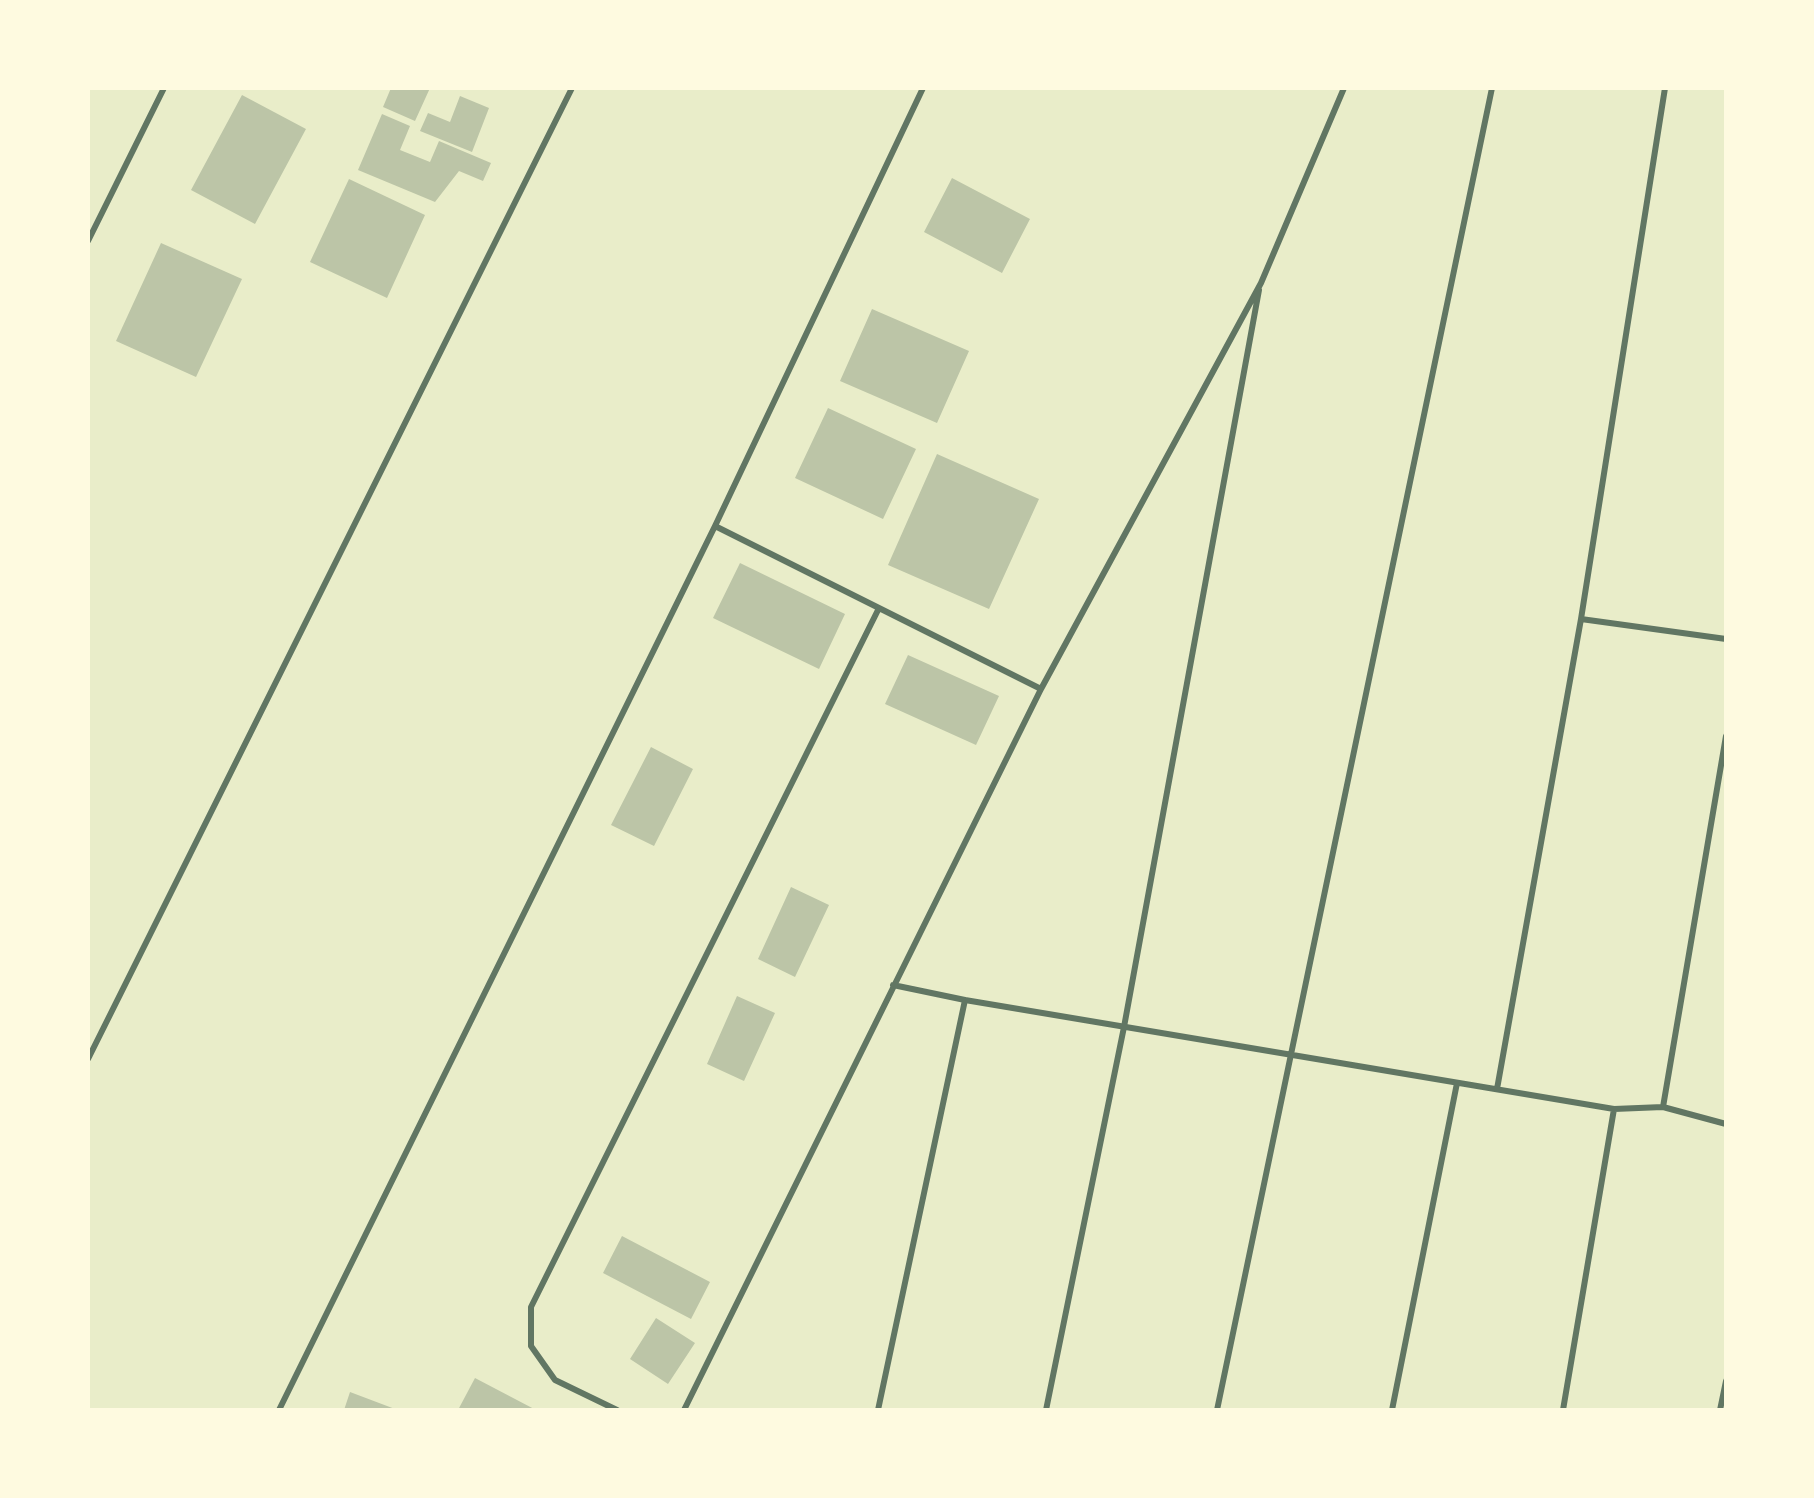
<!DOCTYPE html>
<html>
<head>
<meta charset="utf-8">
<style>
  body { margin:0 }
  #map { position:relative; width:1814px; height:1498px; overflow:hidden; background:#e9edc9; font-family:Raleway,sans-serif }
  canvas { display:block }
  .frame { position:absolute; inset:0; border:90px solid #fefae0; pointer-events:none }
</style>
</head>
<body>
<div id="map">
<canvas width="1814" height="1498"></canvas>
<div class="frame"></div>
</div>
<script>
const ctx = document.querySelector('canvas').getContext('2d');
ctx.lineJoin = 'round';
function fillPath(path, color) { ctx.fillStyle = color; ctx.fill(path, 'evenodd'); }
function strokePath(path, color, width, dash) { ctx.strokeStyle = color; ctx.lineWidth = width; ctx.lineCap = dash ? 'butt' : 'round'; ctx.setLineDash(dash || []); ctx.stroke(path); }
const building = new Path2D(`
  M391,88H430L415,121L383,107Z
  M242,95L306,129L255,224L191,190Z
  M460,96L489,108L472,152L420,131L428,113L450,122Z
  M382,114L410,126L400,150L430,162L439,141L491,163L483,181L459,171L435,202L358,170Z
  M952,178L1030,219L1002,273L924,232Z
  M349,179L425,215L387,298L310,262Z
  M161,243L242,279L196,377L116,341Z
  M872,309L969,351L937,423L840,381Z
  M828,408L916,449L883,519L795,478Z
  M937,454L1039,499L989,609L888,565Z
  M740,563L845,614L819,669L713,618Z
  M908,655L999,696L976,745L885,704Z
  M651,747L693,769L654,846L611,825Z
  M791,887L829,905L795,977L758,959Z
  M737,996L775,1013L744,1081L707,1064Z
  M622,1236L710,1282L691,1319L603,1273Z
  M656,1318L695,1343L668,1384L630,1359Z
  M475,1378L536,1410H458Z
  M350,1392L395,1409V1410H344Z`);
const minor = new Path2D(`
  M88,241L164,88
  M715,526L1041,689
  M1581,619L1726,639
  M893,985L965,1000L1614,1109L1663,1107L1726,1124
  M88,1059L572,88
  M1497,1089L1581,619L1665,88
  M1663,1107L1726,736
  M279,1410L715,526L923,88
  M617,1410L555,1380L531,1346V1307L879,608
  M684,1410L1041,689L1261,283L1344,88
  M878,1410L965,1000
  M1046,1410L1124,1027L1259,290
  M1217,1410L1492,88
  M1392,1410L1457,1083
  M1563,1410L1614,1109
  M1720,1410L1726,1381`);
fillPath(building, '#bcc5a7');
strokePath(minor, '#617663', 6);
</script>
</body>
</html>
